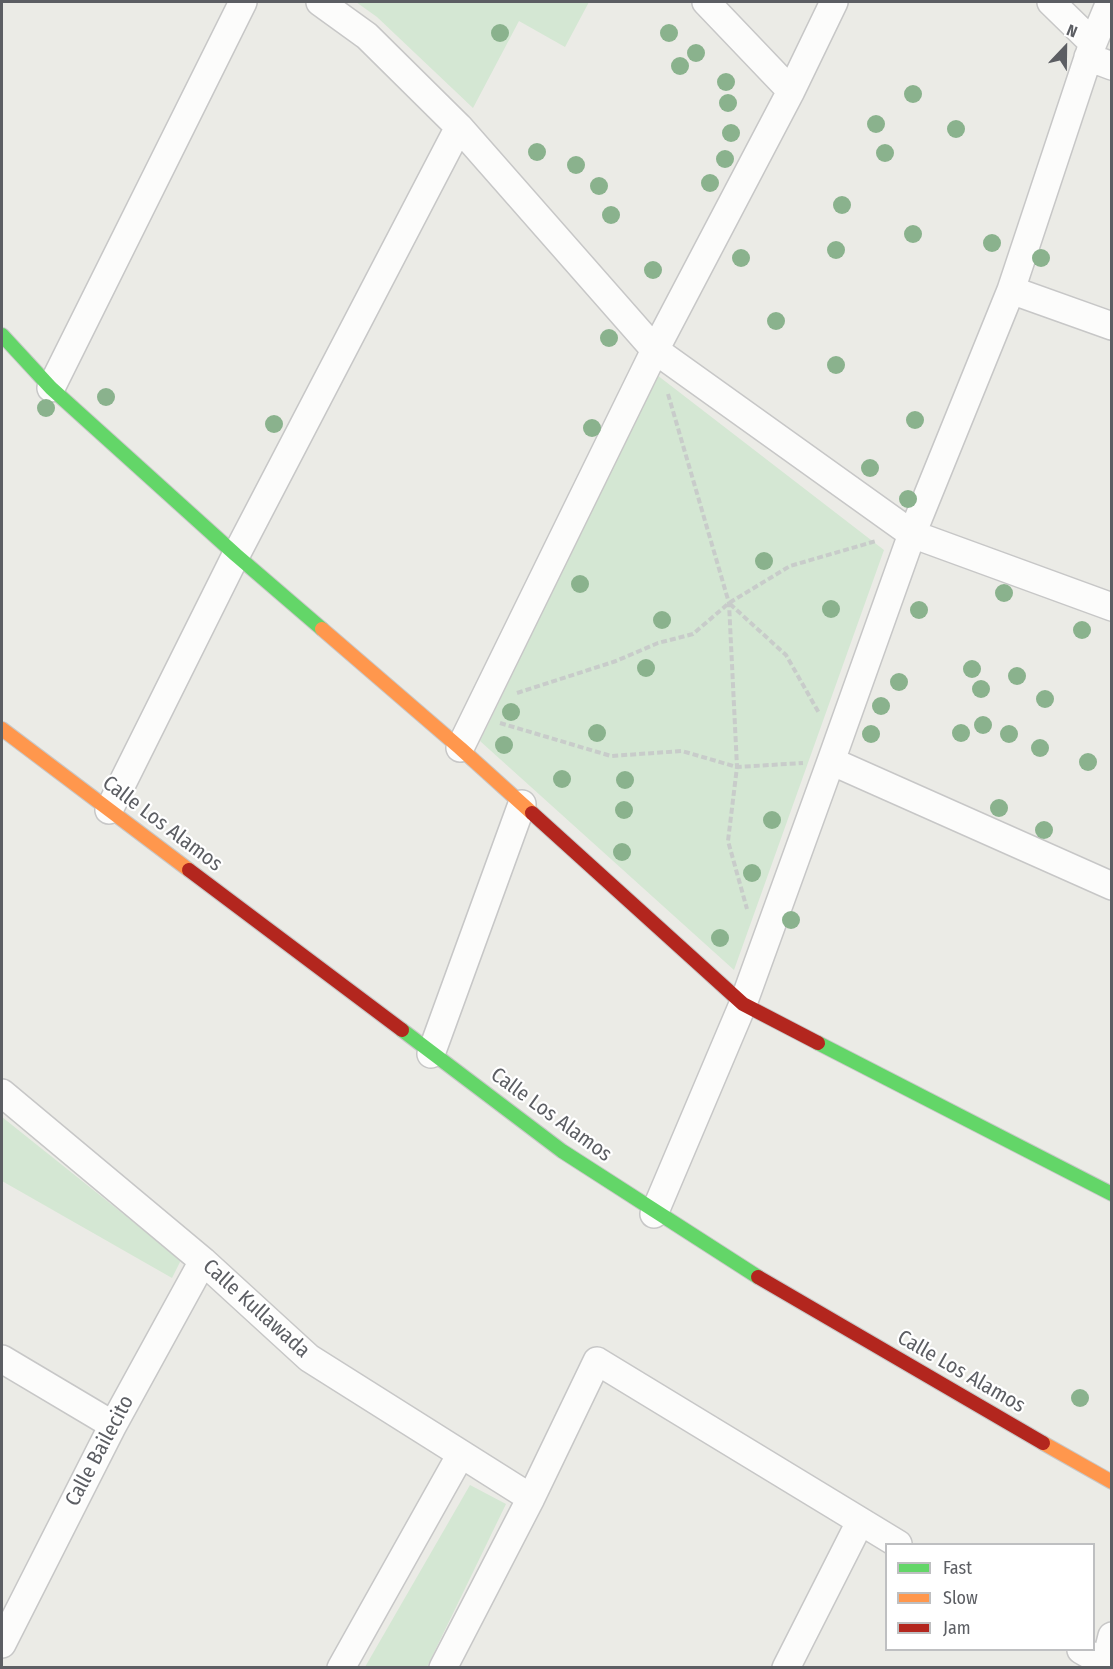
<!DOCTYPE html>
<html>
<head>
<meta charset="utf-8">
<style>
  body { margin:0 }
  #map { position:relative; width:1113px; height:1669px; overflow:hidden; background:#ebebe6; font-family:"Fira Sans Condensed",sans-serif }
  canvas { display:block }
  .frame { position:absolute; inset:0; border:3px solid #5c5e63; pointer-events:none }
  .legend { position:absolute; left:885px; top:1543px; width:210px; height:108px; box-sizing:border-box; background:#fff; border:2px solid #bebfc1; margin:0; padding:8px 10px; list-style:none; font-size:18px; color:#5c5e63 }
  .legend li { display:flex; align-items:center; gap:12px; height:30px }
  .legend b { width:30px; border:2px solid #bebfc1 }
  .north { position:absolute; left:1035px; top:18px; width:60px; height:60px; -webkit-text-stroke:4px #fff; paint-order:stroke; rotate:22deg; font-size:16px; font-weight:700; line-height:24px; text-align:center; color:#5c5e63 }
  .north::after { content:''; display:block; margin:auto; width:21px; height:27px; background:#5c5e63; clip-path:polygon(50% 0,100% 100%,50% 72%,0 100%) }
</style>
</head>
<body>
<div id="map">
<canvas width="1113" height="1669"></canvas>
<div class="frame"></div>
<ul class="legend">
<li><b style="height:8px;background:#63d668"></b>Fast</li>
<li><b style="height:8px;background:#ff974d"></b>Slow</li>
<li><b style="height:8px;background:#b3261e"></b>Jam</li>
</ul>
<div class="north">N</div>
</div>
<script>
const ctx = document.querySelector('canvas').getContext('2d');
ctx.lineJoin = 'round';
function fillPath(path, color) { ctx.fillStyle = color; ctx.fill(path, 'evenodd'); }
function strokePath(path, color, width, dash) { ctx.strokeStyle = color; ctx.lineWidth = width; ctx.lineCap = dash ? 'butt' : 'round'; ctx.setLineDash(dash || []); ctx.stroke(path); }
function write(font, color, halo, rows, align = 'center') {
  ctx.font = font + ' "Fira Sans Condensed",sans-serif'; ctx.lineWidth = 4.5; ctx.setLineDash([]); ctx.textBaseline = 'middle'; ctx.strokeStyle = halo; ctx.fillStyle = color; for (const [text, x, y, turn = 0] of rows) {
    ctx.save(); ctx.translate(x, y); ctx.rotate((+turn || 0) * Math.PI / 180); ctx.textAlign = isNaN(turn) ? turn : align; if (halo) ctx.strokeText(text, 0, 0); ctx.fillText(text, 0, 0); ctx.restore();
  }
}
const green = new Path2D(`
  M356,2H589L565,47L519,21L473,108L377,17Z
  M657,375L884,550L734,970L480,741Z
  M2,1117L181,1260L172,1278L2,1181Z
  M470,1485L506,1504L427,1667H365Z`);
const path = new Path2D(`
  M668,394L729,603L737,767L728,841L747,909
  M730,604L786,655L819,713
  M517,693L616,661L658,643L693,634L729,603L790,566L876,541
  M500,723L611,756L682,751L737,767L803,763`);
const street = new Path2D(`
  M320,2L367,36L459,127L655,350L912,534L1112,607
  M706,2L791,91
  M1051,2L1093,43
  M1088,57L1112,66
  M1011,290L1112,326
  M51,388L243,2
  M460,748L655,350L791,91L834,2
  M831,761L1112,886
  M109,810L236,555L459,127
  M431,1054L522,804
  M2,1093L203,1261L309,1358L531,1498
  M654,1214L743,1004L831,761L912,534L1011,290L1093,43L1110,2
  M2,1359L113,1425
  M2,1644L113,1425L203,1261
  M1081,1650L1104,1663
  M341,1668L461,1454
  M443,1668L531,1498L597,1361L898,1544
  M786,1668L860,1522
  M1104,1668L1112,1636`);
const fast = new Path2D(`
  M2,335L51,388L236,555L322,629
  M402,1030L562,1151L758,1277
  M818,1043L1112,1194`);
const slow = new Path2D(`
  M322,629L460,748L532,813
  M2,729L189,870
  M1043,1443L1112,1482`);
const jam = new Path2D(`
  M532,813L743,1004L818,1043
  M189,870L402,1030
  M758,1277L1043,1443`);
const trees = [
  [500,33],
  [669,33],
  [696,53],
  [680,66],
  [726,82],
  [913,94],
  [728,103],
  [876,124],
  [956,129],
  [731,133],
  [537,152],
  [885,153],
  [725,159],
  [576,165],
  [710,183],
  [599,186],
  [842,205],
  [611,215],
  [913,234],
  [992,243],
  [836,250],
  [741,258],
  [1041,258],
  [653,270],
  [776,321],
  [609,338],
  [836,365],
  [106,397],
  [46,408],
  [915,420],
  [274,424],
  [592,428],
  [870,468],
  [908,499],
  [764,561],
  [580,584],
  [1004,593],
  [831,609],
  [919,610],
  [662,620],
  [1082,630],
  [646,668],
  [972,669],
  [1017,676],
  [899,682],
  [981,689],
  [1045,699],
  [881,706],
  [511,712],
  [983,725],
  [597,733],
  [961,733],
  [871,734],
  [1009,734],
  [504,745],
  [1040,748],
  [1088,762],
  [562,779],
  [625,780],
  [999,808],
  [624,810],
  [772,820],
  [1044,830],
  [622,852],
  [752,873],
  [791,920],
  [720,938],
  [1080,1398]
];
const streetNames = [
  ["Calle Los Alamos",162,824,37],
  ["Calle Los Alamos",551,1115,36],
  ["Calle Kullawada",256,1309,42],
  ["Calle Los Alamos",961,1372,30],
  ["Calle Bailecito",100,1451,-62]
];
fillPath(green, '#d4e7d3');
strokePath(street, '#c7c7c7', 30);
strokePath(fast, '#c8c8c8', 16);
strokePath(slow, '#c8c8c8', 16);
strokePath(jam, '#c8c8c8', 16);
strokePath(path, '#c8ccca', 4, [6, 3]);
strokePath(street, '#fcfcfb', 27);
strokePath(fast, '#63d668', 14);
strokePath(slow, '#ff974d', 14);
strokePath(jam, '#b3261e', 14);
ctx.fillStyle = '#8ab28d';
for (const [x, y] of trees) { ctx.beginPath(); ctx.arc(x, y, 9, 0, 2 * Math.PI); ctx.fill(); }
write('21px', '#5c5e63', '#fff', streetNames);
</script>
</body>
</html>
